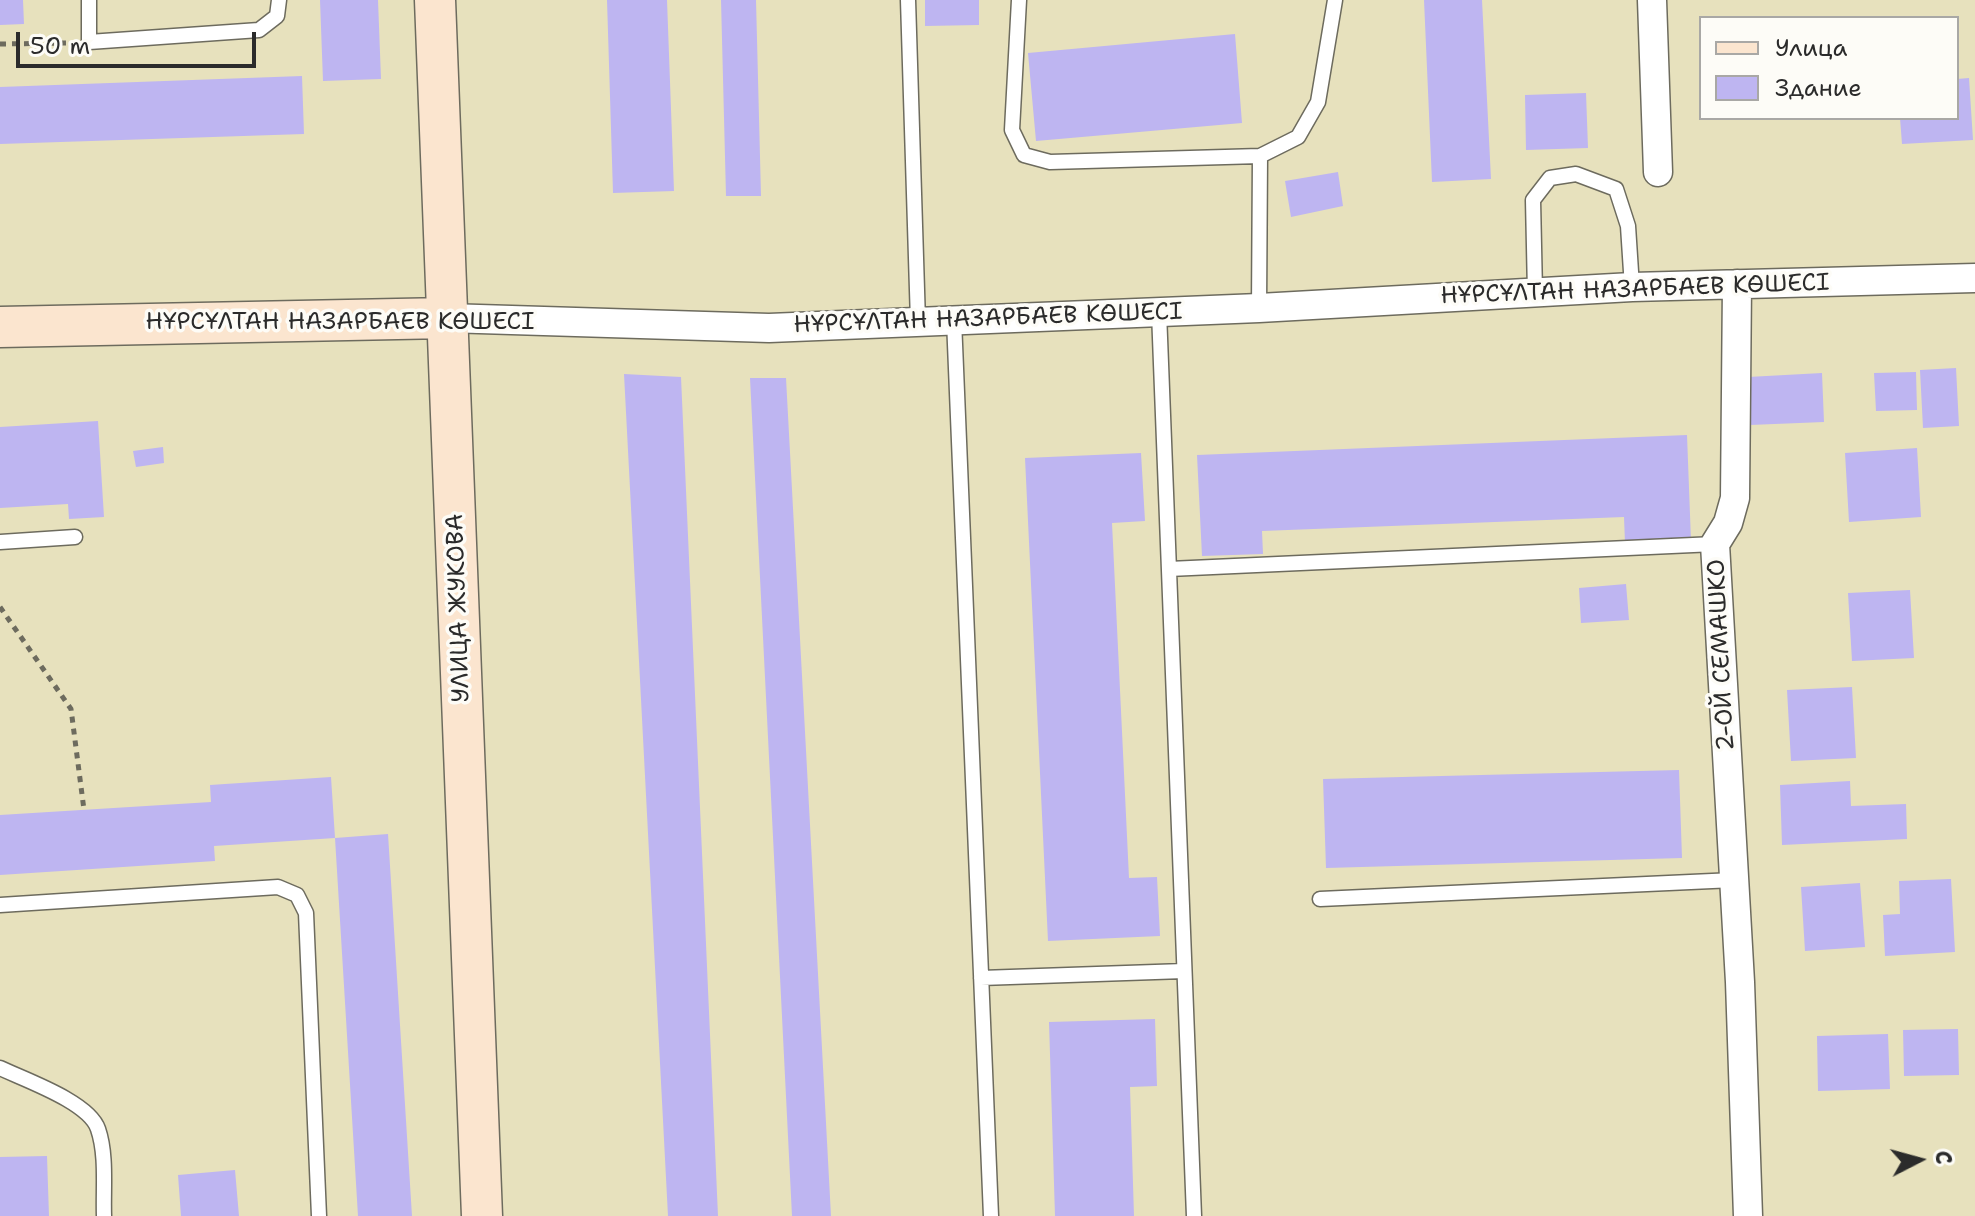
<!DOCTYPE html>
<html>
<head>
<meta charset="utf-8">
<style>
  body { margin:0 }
  #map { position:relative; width:1975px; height:1216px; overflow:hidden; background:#e7e1bd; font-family:"Shantell Sans",sans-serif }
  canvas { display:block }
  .legend { position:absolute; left:1699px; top:16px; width:260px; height:104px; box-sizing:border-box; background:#fdfcf7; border:2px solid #a9a8a5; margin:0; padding:10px 14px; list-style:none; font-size:24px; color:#2b2b2b }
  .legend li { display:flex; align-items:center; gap:16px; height:40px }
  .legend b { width:40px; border:2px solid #a9a8a5 }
  .north { position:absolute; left:1879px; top:1120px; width:80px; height:80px; -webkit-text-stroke:6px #fdfcf7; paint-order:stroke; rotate:84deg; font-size:22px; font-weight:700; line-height:32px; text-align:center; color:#2b2b2b }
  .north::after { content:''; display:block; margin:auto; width:28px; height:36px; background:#2b2b2b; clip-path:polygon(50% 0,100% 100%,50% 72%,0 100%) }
  .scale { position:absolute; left:16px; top:32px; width:240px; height:36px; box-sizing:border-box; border:4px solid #2b2b2b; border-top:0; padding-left:10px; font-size:24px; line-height:28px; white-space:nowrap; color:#2b2b2b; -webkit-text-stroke:6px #fdfcf7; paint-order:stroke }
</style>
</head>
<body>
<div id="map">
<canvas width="1975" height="1216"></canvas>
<ul class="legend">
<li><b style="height:10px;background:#fbe5cf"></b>Улица</li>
<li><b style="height:22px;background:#beb5f1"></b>Здание</li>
</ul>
<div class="north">С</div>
<div class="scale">50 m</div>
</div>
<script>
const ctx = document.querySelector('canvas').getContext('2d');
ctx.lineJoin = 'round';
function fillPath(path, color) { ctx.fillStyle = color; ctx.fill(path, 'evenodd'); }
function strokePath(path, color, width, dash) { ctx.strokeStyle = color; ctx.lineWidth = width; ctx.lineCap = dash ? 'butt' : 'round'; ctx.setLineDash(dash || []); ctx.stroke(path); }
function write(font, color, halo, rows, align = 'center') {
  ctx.font = font + ' "Shantell Sans",sans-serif'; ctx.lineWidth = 7; ctx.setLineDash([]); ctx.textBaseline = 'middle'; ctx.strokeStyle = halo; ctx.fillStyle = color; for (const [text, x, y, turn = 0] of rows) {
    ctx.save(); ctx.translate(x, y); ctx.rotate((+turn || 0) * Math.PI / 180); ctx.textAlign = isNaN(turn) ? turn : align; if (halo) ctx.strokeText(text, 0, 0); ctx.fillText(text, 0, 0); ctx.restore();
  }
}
const building = new Path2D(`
  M0,0H23L24,24L0,25Z
  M320,0H378L381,79L323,81Z
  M607,0H667L674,191L613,193Z
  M721,0H756L761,196H726Z
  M925,0H979V25L925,26Z
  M1424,0H1482L1491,179L1432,182Z
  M1235,34L1242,123L1036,141L1028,53Z
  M302,76L304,134L0,144V87Z
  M1969,78L1973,140L1902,144L1900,118H1957V79Z
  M1586,93L1588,148L1526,150L1525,95Z
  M1338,172L1343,206L1291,217L1285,181Z
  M1956,368L1959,426L1923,428L1920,370Z
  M1916,372L1917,410L1876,411L1874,373Z
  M1822,373L1824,422L1750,425L1748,377Z
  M624,374L681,377L718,1216H668Z
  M750,378H786L831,1216H792Z
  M98,421L104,517L69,519L68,504L0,508V427Z
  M1687,435L1691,541L1625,543L1624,517L1262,531L1263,554L1202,556L1197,455Z
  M163,447L164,463L136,467L133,451Z
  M1917,448L1921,517L1849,522L1845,453Z
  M1141,453L1145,521L1112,523L1129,878L1157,877L1160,936L1048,941L1025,458Z
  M1626,584L1629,620L1581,623L1579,588Z
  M1910,590L1914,658L1852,661L1848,593Z
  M1852,687L1856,758L1791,761L1787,690Z
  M1679,770L1682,858L1326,868L1323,779Z
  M331,777L335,838L214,846L215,861L0,875V815L211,802L210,785Z
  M1850,781L1851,806L1906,804L1907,839L1782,845L1780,785Z
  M388,834L412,1216H358L335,838Z
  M1951,879L1955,952L1885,956L1883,915L1900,914L1899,881Z
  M1860,883L1865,947L1805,951L1801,887Z
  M1155,1019L1157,1086L1130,1087L1134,1216H1055L1049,1022Z
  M1958,1029L1959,1075L1904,1076L1903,1030Z
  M1888,1034L1890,1089L1818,1091L1817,1036Z
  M47,1156L49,1216H0V1157Z
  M235,1170L239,1216H181L178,1175Z`);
const path = new Path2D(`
  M0,44L68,43
  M0,607L71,709L84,810`);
const lane = new Path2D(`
  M89,0V42L259,30L277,16L279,0
  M908,0L918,322
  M1019,0L1012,130L1024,155L1050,162L1260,156
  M1535,293L1533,200L1550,178L1576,174L1616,189L1628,226L1632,287
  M1259,308L1260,156L1298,137L1318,102L1335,0
  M1159,312L1194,1216
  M954,320L991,1216
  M0,542L75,537
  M1169,569L1715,544
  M1320,899L1734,880
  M0,905L278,887L297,895L306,913L319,1216
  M981,978L1184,971
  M0,1068C25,1080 89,1102 98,1129C107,1155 103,1189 104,1216`);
const street = new Path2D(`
  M1652,0L1658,172
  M1737,284L1735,498L1728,523L1715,544L1740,982L1748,1216
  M447,318L769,328L1259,308L1632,287L1975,278`);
const secondary = new Path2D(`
  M435,0L482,1216
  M0,327L447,318`);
const streetNames = [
  ["НҰРСҰЛТАН НАЗАРБАЕВ КӨШЕСІ",1635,290,-2],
  ["НҰРСҰЛТАН НАЗАРБАЕВ КӨШЕСІ",988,319,-2],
  ["НҰРСҰЛТАН НАЗАРБАЕВ КӨШЕСІ",340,323],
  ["УЛИЦА ЖУКОВА",459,608,-92],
  ["2-ОЙ СЕМАШКО",1722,655,-93]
];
fillPath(building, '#beb5f1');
strokePath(lane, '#6d6b5e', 17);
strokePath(street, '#6d6b5e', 31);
strokePath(secondary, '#6d6b5e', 43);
strokePath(path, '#6d6b5e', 5, [6, 6]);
strokePath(lane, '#fff', 14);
strokePath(street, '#fff', 28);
strokePath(secondary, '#fbe5cf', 40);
write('24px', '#2b2b2b', '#fdfcf7', streetNames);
</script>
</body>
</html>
